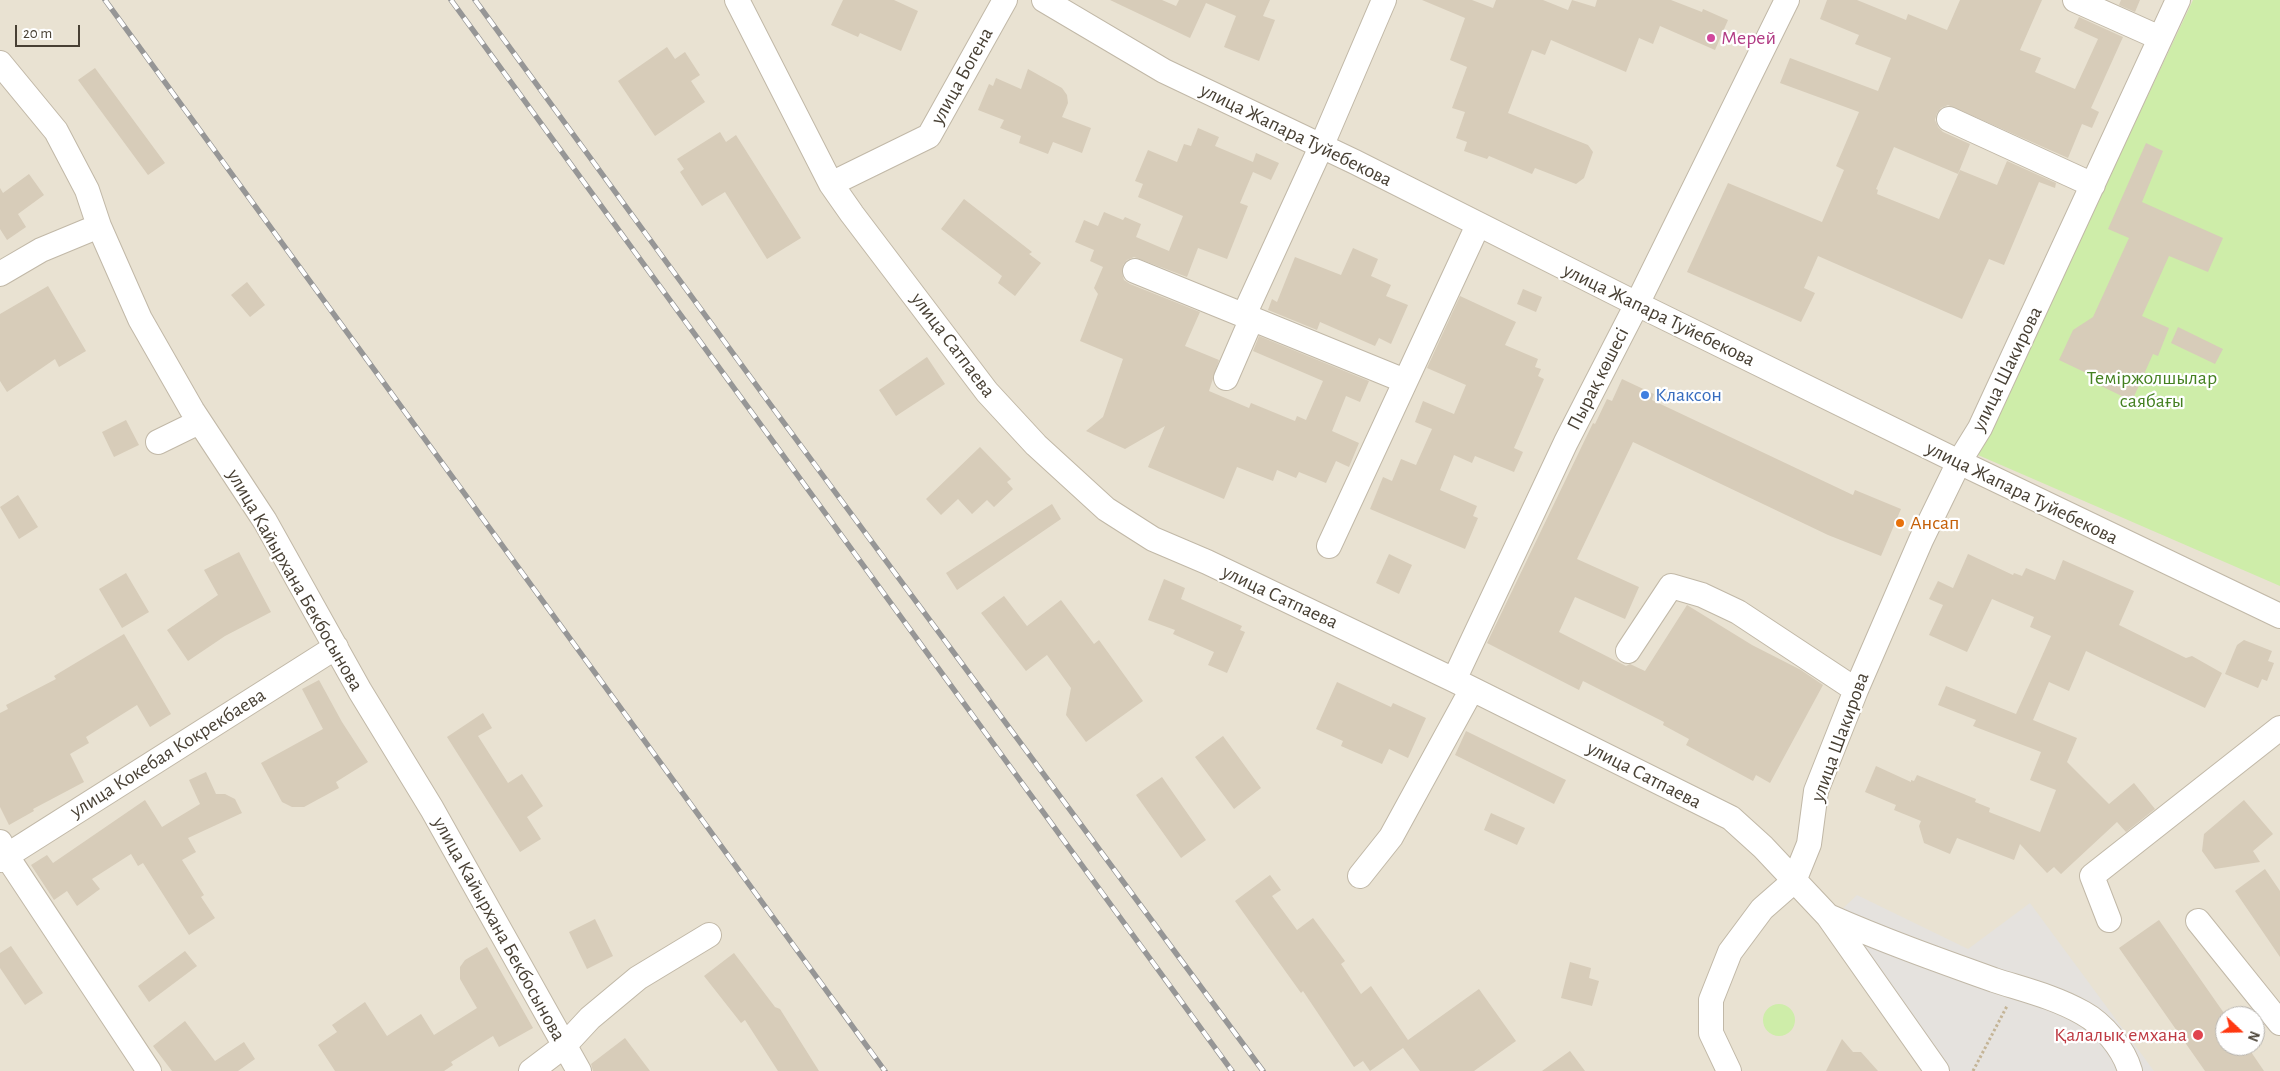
<!DOCTYPE html>
<html>
<head>
<meta charset="utf-8">
<style>
  body { margin:0 }
  #map { position:relative; width:2280px; height:1071px; overflow:hidden; background:#f4f0e5; font-family:"Alegreya Sans",sans-serif }
  canvas { display:block }
  .north { position:absolute; left:2215px; top:1006px; width:50px; height:50px; box-sizing:border-box; background:#fff; border:1px solid #b6b3ae; border-radius:50%; rotate:111deg; font-size:14px; font-weight:700; line-height:20px; text-align:center; color:#484034 }
  .north::after { content:''; display:block; margin:auto; width:18px; height:22px; background:#ff3811; clip-path:polygon(50% 0,100% 100%,50% 72%,0 100%) }
  .scale { position:absolute; left:15px; top:25px; width:65px; height:22px; box-sizing:border-box; border:2px solid #484034; border-top:0; padding-left:6px; font-size:15px; line-height:18px; white-space:nowrap; color:#484034; -webkit-text-stroke:4px #fff; paint-order:stroke }
</style>
</head>
<body>
<div id="map">
<canvas width="2280" height="1071"></canvas>
<div class="north">N</div>
<div class="scale">20 m</div>
</div>
<script>
const ctx = document.querySelector('canvas').getContext('2d');
ctx.lineJoin = 'round';
function fillPath(path, color) { ctx.fillStyle = color; ctx.fill(path, 'evenodd'); }
function strokePath(path, color, width, dash) { ctx.strokeStyle = color; ctx.lineWidth = width; ctx.lineCap = dash ? 'butt' : 'round'; ctx.setLineDash(dash || []); ctx.stroke(path); }
function write(font, color, halo, rows, align = 'center') {
  ctx.font = font + ' "Alegreya Sans",sans-serif'; ctx.lineWidth = 4.5; ctx.setLineDash([]); ctx.textBaseline = 'middle'; ctx.strokeStyle = halo; ctx.fillStyle = color; for (const [text, x, y, turn = 0] of rows) {
    ctx.save(); ctx.translate(x, y); ctx.rotate((+turn || 0) * Math.PI / 180); ctx.textAlign = isNaN(turn) ? turn : align; if (halo) ctx.strokeText(text, 0, 0); ctx.fillText(text, 0, 0); ctx.restore();
  }
}
const residential = new Path2D(`
  M0,0H2280V1071H0ZM2225,1016H2255V1046H2225Z`);
const green = new Path2D(`
  M2193,0H2280V586L1978,455Z
  M1763 1020a16 16 0 1 1 32 0a16 16 0 1 1-32 0Z`);
const parking = new Path2D(`
  M1857,895L1968,949L2030,903L2154,1071H1950L1836,915Z`);
const building = new Path2D(`
  M843,0H894L918,11L901,51L860,33L858,37L831,25Z
  M1110,0H1162L1176,6L1179,0H1270L1263,16L1275,20L1259,61L1224,47L1236,16L1206,3L1190,38Z
  M1422,0H1472L1493,8L1496,0H1543L1568,10L1572,0L1595,7L1597,0H1671L1702,12L1703,9L1728,20L1715,50L1660,26L1653,44L1639,38L1626,72L1551,40L1545,55L1532,50L1508,113L1588,145L1593,152L1584,178L1576,184L1535,168L1532,174L1489,156L1487,159L1464,151L1467,142L1456,138L1465,112L1452,108L1467,67L1450,60L1465,18Z
  M1827,0H1857L1906,20L1908,14L1947,30L1960,0H2042L2020,50L2041,58L2035,72L2075,89L2098,39L2074,28L2079,17L2123,37L2091,108L2099,112L2092,128L2082,124L2068,158L1948,105L1941,108L1937,113L1935,120L1938,127L1943,132L1970,144L1958,174L1894,147L1876,189L1878,190L1877,194L1939,219L1960,170L1997,185L2007,161L2056,183L2055,188L2039,182L2004,265L1989,259L1962,319L1818,256L1804,288L1815,293L1801,322L1687,272L1728,183L1822,222L1844,170L1836,166L1859,112L1780,83L1790,58L1878,91L1891,58L1855,44L1859,35L1820,19Z
  M2121,0H2140L2135,12L2119,5Z
  M667,47L675,59L685,52L700,75L691,81L705,102L655,136L618,81Z
  M95,68L165,163L148,175L78,80Z
  M1028,69L1062,88L1067,95L1068,103L1062,117L1091,128L1082,153L1053,142L1048,154L1019,143L1021,136L1000,128L1004,120L978,110L989,84L993,86L996,78L1021,89Z
  M1198,128L1219,137L1215,146L1253,162L1256,153L1279,163L1271,180L1253,172L1240,203L1248,206L1227,259L1198,248L1187,277L1134,257L1127,260L1123,265L1122,273L1124,280L1130,284L1200,312L1185,346L1219,360L1209,391L1249,408L1251,403L1295,421L1297,416L1306,420L1323,381L1253,351L1259,336L1369,381L1360,402L1346,396L1332,431L1359,443L1349,467L1336,461L1326,483L1299,472L1296,478L1277,470L1273,481L1237,467L1224,499L1148,467L1165,426L1125,449L1086,431L1103,417L1123,359L1080,341L1098,294L1094,288L1103,267L1090,261L1094,250L1075,242L1084,220L1098,226L1104,212L1123,220L1125,217L1141,224L1136,237L1169,251L1183,216L1138,197L1143,184L1135,181L1148,150L1177,162L1184,144L1191,146Z
  M720,132L726,142L736,135L801,238L767,259L725,192L702,206L680,172L684,169L677,159Z
  M2146,143L2163,151L2142,202L2223,238L2208,272L2169,256L2142,316L2169,328L2158,356L2153,354L2132,401L2099,385L2101,380L2059,360L2073,330L2093,317L2129,238L2108,229Z
  M29,174L44,195L18,214L26,227L7,240L0,229V188L3,193Z
  M964,199L1032,252L1029,254L1041,263L1015,296L998,283L1002,276L941,229Z
  M1353,248L1378,259L1371,276L1391,285L1386,296L1408,305L1391,344L1379,338L1375,346L1320,322L1317,330L1268,310L1272,299L1277,302L1295,257L1341,275Z
  M247,282L265,305L250,317L231,295Z
  M48,286L86,351L59,367L55,359L7,392L0,381V314Z
  M1523,289L1542,297L1536,312L1517,304Z
  M1460,296L1516,322L1505,345L1538,359L1535,367L1541,369L1538,376L1544,379L1514,448L1523,452L1514,472L1475,456L1472,463L1454,455L1440,490L1477,506L1473,516L1478,518L1465,549L1370,509L1383,477L1392,481L1401,459L1416,465L1432,429L1415,422L1423,401L1454,414L1466,385L1427,368Z
  M2178,327L2223,349L2215,364L2171,343Z
  M927,357L945,384L896,416L879,390Z
  M1622,379L1654,394L1652,400L1853,495L1855,490L1901,509L1881,556L1828,535L1633,442L1577,559L1639,587L1625,619L1575,597L1559,632L1626,666L1630,664L1645,671L1687,605L1752,645L1801,670L1823,685L1770,783L1756,775L1753,781L1686,745L1689,739L1663,725L1664,722L1583,681L1579,690L1487,643L1593,423L1595,424L1607,399L1612,401Z
  M126,420L139,445L114,457L102,432Z
  M980,447L1011,479L1007,482L1013,489L994,507L987,500L972,514L958,499L941,515L926,499Z
  M18,495L38,527L19,539L0,507Z
  M1052,504L1061,519L957,590L946,573Z
  M239,552L271,612L225,636L188,661L167,630L218,595L204,570Z
  M1389,554L1412,565L1399,594L1376,583Z
  M1968,554L2013,575L2014,573L2022,576L2026,568L2055,580L2063,560L2134,591L2119,625L2186,658L2192,656L2222,673L2205,708L2086,651L2069,691L2049,682L2033,720L2077,738L2067,762L2109,804L2134,783L2155,809L2126,832L2117,822L2061,874L2054,867L2047,873L2020,844L2014,860L1957,838L1950,854L1924,843L1919,826L1921,821L1894,810L1896,805L1865,792L1876,766L1911,782V780L1914,781L1917,775L1976,799L1975,802L1990,808L1989,812L2040,832L2056,790L2030,780L2041,752L1973,726L1976,720L1938,705L1946,686L2016,714L2051,636L2030,627L2034,617L1992,599L1967,652L1929,635L1943,605L1929,599L1938,581L1953,588Z
  M126,573L149,612L122,628L99,589Z
  M1164,579L1185,588L1181,599L1242,626L1240,630L1245,632L1227,673L1208,665L1214,652L1173,634L1175,630L1148,620Z
  M1004,596L1027,626L1061,600L1094,644L1099,640L1143,701L1086,742L1066,715L1071,688L1047,655L1026,671L981,613Z
  M124,634L171,714L150,727L137,705L86,737L89,743L70,754L84,782L33,809L34,811L9,825L0,807V713L8,709L6,705L56,679L54,676Z
  M2244,640L2272,651L2268,661L2274,663L2267,681L2262,679L2258,688L2225,674L2237,645Z
  M319,680L342,722L368,762L336,782L339,788L304,807H292L282,802L261,763L323,729L302,689Z
  M1337,682L1391,707L1393,703L1426,718L1408,758L1389,749L1382,764L1341,746L1343,741L1316,729Z
  M483,713L492,728L478,736L508,783L522,774L543,806L527,817L541,839L520,852L447,737Z
  M1466,731L1566,780L1554,804L1455,755Z
  M1223,736L1261,788L1234,809L1195,757Z
  M206,772L216,794H225L235,799L242,813L188,838L196,852L182,860L204,895L201,897L215,918L189,935L143,863L138,866L131,854L92,879L100,889L77,906L67,891L54,900L31,865L47,855L53,863L145,800L162,827L200,804L189,780Z
  M1162,777L1206,840L1181,858L1136,795Z
  M2244,800L2273,834L2253,851L2260,862L2215,869L2202,851L2204,834Z
  M1491,813L1525,828L1517,845L1484,830Z
  M2265,869L2280,891V957L2235,891Z
  M1270,875L1281,890L1272,896L1297,930L1313,918L1345,961L1341,964L1361,994L1371,986L1408,1040L1479,989L1516,1041L1474,1071H1420L1403,1048L1370,1071L1363,1061L1354,1067L1303,991L1301,993L1235,901Z
  M595,919L613,956L587,969L569,932Z
  M2159,920L2226,1016L2225,1046H2247L2264,1071H2205L2119,948Z
  M11,946L43,993L25,1005L0,968V953Z
  M487,947L533,1028L499,1047L493,1036L451,1062L453,1065L444,1071H335L318,1045L337,1032L332,1025L365,1002L387,1036L421,1014L434,1035L477,1008L460,979V967L465,960Z
  M185,951L197,966L149,1002L138,986Z
  M734,953L775,1007L780,1009L819,1071H778L745,1020L741,1023L704,976Z
  M1570,962L1591,968L1589,978L1599,981L1592,1006L1561,998Z
  M185,1021L215,1061L244,1042L255,1059L238,1071H172L153,1046Z
  M625,1038L650,1071H593L591,1064Z
  M1842,1039L1853,1052H1861L1878,1071H1826Z
  M1570,1051L1585,1071H1542Z`);
const path = new Path2D(`
  M1973,1071L2007,1006`);
const minor = new Path2D(`
  M737,0L831,184L852,214L987,392L1036,445L1106,509L1153,539L1207,562L1454,680L1731,818L1763,847L1828,916L1937,1071
  M1044,0L1164,71L1355,162L1637,304L1959,462L2280,616
  M2075,0L2160,38
  M0,63L56,131L87,190L99,226L140,319L192,410L265,521L360,691L432,809L579,1071
  M1949,119L2093,185
  M831,184L929,136L1005,0
  M1135,271L1405,381
  M0,274L41,250L99,226
  M1244,315L1321,147L1384,0
  M1226,378L1252,318
  M158,442L199,422
  M1329,546L1478,225
  M1628,651L1671,586L1702,595L1738,612L1856,690
  M1454,680L1566,442L1637,304L1787,0
  M0,842L6,855L149,1071
  M0,860L336,647
  M1360,876L1391,837L1472,689
  M1828,916C1882,940 1938,960 1994,980C2025,990 2055,997 2083,1013C2103,1024 2124,1049 2130,1071
  M2109,920L2092,876L2280,728
  M2198,921L2280,1023
  M531,1071L564,1046L590,1018L638,978L709,935
  M1729,1071L1711,1033V1000L1730,952L1762,909L1794,881L1809,844L1816,791L1856,690L1921,540L1959,462L1980,428L2178,0`);
const rail = new Path2D(`
  M105,0L885,1071
  M451,0L1232,1071
  M475,0L770,404L1263,1071`);
const markers = [
  [1711,38,5,"#d1479c"],
  [1645,395,5,"#3f7fe0"],
  [1900,523,5,"#e8710a"],
  [2198,1035,6,"#e0444e"]
];
const hotelNames = [
  ["Мерей",1721,38]
];
const streetNames = [
  ["улица Богена",962,76,-61],
  ["улица Жапара Туйебекова",1296,135,26],
  ["улица Жапара Туйебекова",1659,315,26],
  ["улица Сатпаева",953,345,53],
  ["улица Шакирова",2007,369,-64],
  ["Пырақ көшесі",1598,379,-63],
  ["улица Жапара Туйебекова",2022,493,26],
  ["улица Кайырхана Бекбосынова",295,580,60],
  ["улица Сатпаева",1280,597,25],
  ["улица Шакирова",1840,737,-70],
  ["улица Кокебая Кокрекбаева",168,753,-32],
  ["улица Сатпаева",1644,775,27],
  ["улица Кайырхана Бекбосынова",499,929,61]
];
const parkNames = [
  ["Теміржолшылар",2152,378],
  ["саябағы",2152,401]
];
const shopNames = [
  ["Клаксон",1655,395]
];
const foodNames = [
  ["Ансап",1910,523]
];
const healthNames = [
  ["Қалалық емхана",2187,1035]
];
fillPath(residential, '#e9e2d2');
fillPath(green, '#ceeda9');
fillPath(parking, '#e5e2de');
fillPath(building, '#d7ccb9');
strokePath(minor, '#c1b8a7', 26);
strokePath(path, '#c4b496', 3, [2.5, 2.5]);
strokePath(minor, '#fff', 24);
strokePath(rail, '#969696', 5.5);
strokePath(rail, '#fff', 4, [11]);
for (const [x, y, r, color] of markers) { const dot = new Path2D(); dot.arc(x, y, r, 0, 2 * Math.PI); ctx.fillStyle = color; ctx.fill(dot); strokePath(dot, '#fff', 2); }
write('20px', '#b23c85', '#fff', hotelNames, 'left');
write('20px', '#484034', '#fff', streetNames);
write('20px', '#448021', '#fff', parkNames);
write('20px', '#366cbe', '#fff', shopNames, 'left');
write('20px', '#c56008', '#fff', foodNames, 'left');
write('20px', '#be3a42', '#fff', healthNames, 'right');
</script>
</body>
</html>
